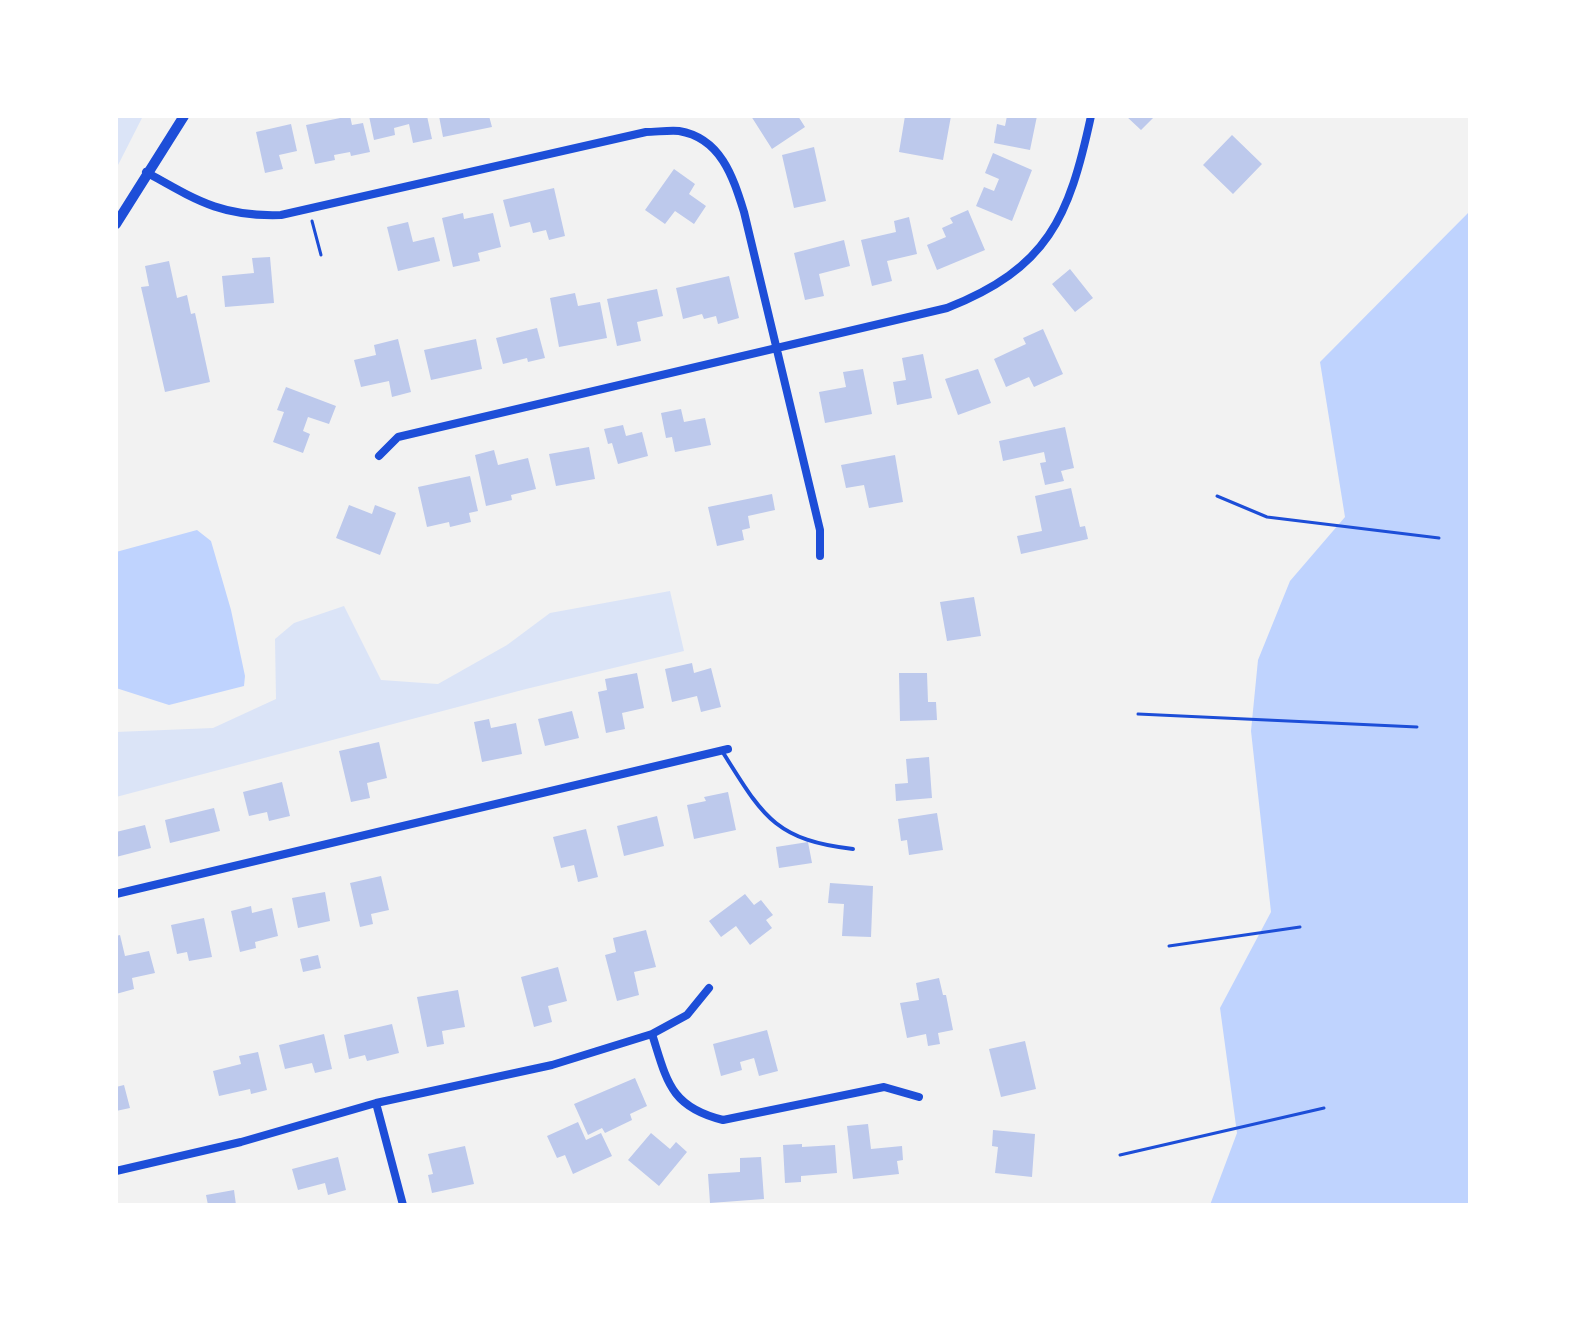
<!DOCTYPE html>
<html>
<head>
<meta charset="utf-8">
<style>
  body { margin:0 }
  #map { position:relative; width:1586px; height:1321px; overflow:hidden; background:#f2f2f2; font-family:Barlow,sans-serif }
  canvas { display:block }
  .frame { position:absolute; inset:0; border:118px solid #fff; pointer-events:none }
</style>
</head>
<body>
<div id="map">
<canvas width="1586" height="1321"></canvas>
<div class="frame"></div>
</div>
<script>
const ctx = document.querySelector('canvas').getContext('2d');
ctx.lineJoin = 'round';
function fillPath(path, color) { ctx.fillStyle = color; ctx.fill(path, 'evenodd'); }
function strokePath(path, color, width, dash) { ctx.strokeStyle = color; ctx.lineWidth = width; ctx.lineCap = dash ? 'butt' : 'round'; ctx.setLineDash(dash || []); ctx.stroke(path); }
const green = new Path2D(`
  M116,116H143L116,169Z
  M670,591L684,651L526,689L116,797V732L213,728L276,699L275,639L294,623L344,606L381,680L438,684L507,645L550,613Z`);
const water = new Path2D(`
  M1470,211V1205H1210L1237,1133L1220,1008L1271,912L1251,731L1258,660L1290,581L1345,517L1320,362Z
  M197,530L211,541L231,610L245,676L244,686L169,705L116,688V552Z`);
const building = new Path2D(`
  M350,116L352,125L363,123L370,152L351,156L350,152L334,155L335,160L315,164L306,125Z
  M369,116H427L432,139L413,143L409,124L394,128L395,135L374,140Z
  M439,116H489L492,127L443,137Z
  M751,116H798L805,127L772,149Z
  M905,116H951L943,160L899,152Z
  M1007,116H1037L1030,150L994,143L997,124L1005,126Z
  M1126,116H1155L1141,130Z
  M291,124L297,151L279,155L283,169L265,173L256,132Z
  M1232,135L1262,164L1233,194L1203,165Z
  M814,147L826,201L794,208L782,155Z
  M993,153L1032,170L1012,221L976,206L984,187L994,191L999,179L985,173Z
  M674,169L695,184L689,194L706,206L694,224L675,211L665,224L645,210Z
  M554,188L565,236L549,240L546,230L533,233L530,222L510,227L503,200Z
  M968,210L985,250L937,270L927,245L946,237L942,228L953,223L950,218Z
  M463,213L464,219L493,213L501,247L478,253L480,261L453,267L442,218Z
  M909,217L917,254L887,261L892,281L872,286L861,240L896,232L894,221Z
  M408,222L413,242L434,237L440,261L398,271L387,227Z
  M844,240L850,266L819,274L824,296L805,300L794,253Z
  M270,257L274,303L225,307L222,276L254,273L252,258Z
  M169,261L177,298L187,295L191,314L195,313L210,382L165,392L141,287L149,286L145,266Z
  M1070,269L1093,298L1075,312L1052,284Z
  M729,276L739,318L718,324L716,316L704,319L702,314L683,319L676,288Z
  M657,289L663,316L637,322L641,341L617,346L607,299Z
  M575,293L578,306L600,302L607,338L559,347L550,298Z
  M537,328L545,358L528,362L527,358L503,364L496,338Z
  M1043,329L1063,374L1034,387L1029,377L1006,387L994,359L1026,344L1023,338Z
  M398,339L411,392L392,397L389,381L361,387L354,360L376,355L374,345Z
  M476,339L482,369L431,380L424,350Z
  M923,354L932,398L897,405L893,382L906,380L902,358Z
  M863,369L872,414L825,423L819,392L846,387L843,372Z
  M978,369L991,403L958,415L945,379Z
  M286,387L336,406L329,424L308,417L303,431L310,434L303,453L273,442L284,412L277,410Z
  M681,409L684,422L705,418L711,445L675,452L672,437L666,438L661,413Z
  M623,425L626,436L642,432L648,456L618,464L612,443L608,444L604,429Z
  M1065,427L1074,468L1061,471L1064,481L1045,485L1040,463L1046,462L1044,452L1003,461L999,441Z
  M589,447L595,479L556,486L549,454Z
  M494,450L498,465L528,458L536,489L511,495L512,500L486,506L475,455Z
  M895,455L903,502L869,508L864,485L846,488L841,465Z
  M470,476L478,511L469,513L471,522L450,527L449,522L427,527L418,487Z
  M1071,488L1080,527L1085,526L1088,539L1021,554L1017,536L1042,531L1035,496Z
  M772,494L775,510L748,516L750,528L742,530L744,540L717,546L708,507Z
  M349,505L372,514L375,505L396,513L380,555L336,538Z
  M974,597L981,636L947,641L940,602Z
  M692,663L694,673L711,668L721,707L701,712L697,696L672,702L665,669Z
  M637,673L644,708L622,713L625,729L606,733L598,692L607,690L605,679Z
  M899,673H927L928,702H936L937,720L900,721Z
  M572,711L579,738L545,746L538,719Z
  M489,719L491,728L516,723L522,754L482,762L474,722Z
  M379,742L387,778L367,783L370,798L351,802L339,751Z
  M929,757L932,798L896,801L895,784L908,783L906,759Z
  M282,782L290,816L269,821L267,812L249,816L243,792Z
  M728,792L736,830L694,839L687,805L706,801L704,797Z
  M214,808L220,831L170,843L165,820Z
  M937,813L943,850L909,855L907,840L901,841L898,819Z
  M657,816L664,846L624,856L617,826Z
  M145,825L151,848L116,857V832Z
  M586,829L598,877L578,882L574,865L561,868L553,837Z
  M808,842L812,863L779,868L776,847Z
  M381,876L389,910L371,914L373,924L360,927L350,883Z
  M830,883L873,886L871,937L842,936L844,904L828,903Z
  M325,892L330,921L298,928L292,898Z
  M745,894L754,905L761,900L773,915L766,920L772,928L750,945L736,926L721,937L709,921Z
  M251,906L252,913L272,908L278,936L255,942L256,948L240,952L231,911Z
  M204,918L212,957L189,961L187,952L177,954L171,925Z
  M646,930L656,967L634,972L639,995L617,1001L605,955L616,952L613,938Z
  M120,935L125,956L149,951L155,973L132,978L134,989L116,994V936Z
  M318,955L321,968L303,972L300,959Z
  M558,967L567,1001L548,1006L552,1022L534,1027L521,977Z
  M939,978L943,995H946L953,1030L938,1033L940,1044L928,1046L926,1034L907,1038L900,1003L919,1000L916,983Z
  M458,990L465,1027L442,1031L444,1044L427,1047L417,997Z
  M392,1024L399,1053L367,1061L365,1055L349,1059L344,1035Z
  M767,1030L778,1071L759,1076L754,1058L740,1062L742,1070L721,1076L713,1044Z
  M324,1034L332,1069L315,1073L312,1063L285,1069L279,1045Z
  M1025,1041L1036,1089L1001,1097L989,1049Z
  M258,1052L267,1090L251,1094L250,1089L219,1096L213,1071L241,1064L239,1056Z
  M635,1078L647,1106L630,1114L632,1120L605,1133L602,1128L588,1135L574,1104Z
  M124,1085L130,1108L116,1111V1087Z
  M578,1122L586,1140L601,1133L612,1156L573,1174L565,1155L557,1158L547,1136Z
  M868,1124L871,1149L902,1146L903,1160L897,1161L899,1174L853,1179L847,1126Z
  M993,1130L1035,1134L1032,1177L995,1173L998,1147L992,1146Z
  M651,1133L670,1149L676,1142L687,1152L659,1186L628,1160Z
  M802,1144V1147L835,1145L837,1173L801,1176V1182L785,1183L783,1145Z
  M465,1146L474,1184L432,1193L428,1175L433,1174L428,1154Z
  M338,1157L346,1190L328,1195L325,1183L298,1190L292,1169Z
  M761,1157L764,1199L710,1203L708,1174L740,1172V1158Z
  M234,1190L236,1205H208L206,1195Z`);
const path = new Path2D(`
  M312,221L321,255
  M1217,496L1267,517L1439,538
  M1138,714L1417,727
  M1169,946L1300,927
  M1120,1155L1324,1108`);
const service = new Path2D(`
  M722,751C762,814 773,840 853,849`);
const minor = new Path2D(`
  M146,172C196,200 221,217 281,215L646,132C656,132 669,130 679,131C721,138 733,177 744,212L820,530V556
  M379,456L398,437L947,308C1048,268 1069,218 1091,116
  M116,894L728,749
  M652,1034C667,1081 670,1107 723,1120L884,1087L919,1097
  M376,1103L403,1205
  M116,1171L241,1142L376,1103L552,1065L652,1034L687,1015L709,988`);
const tertiary = new Path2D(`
  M116,224L184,116`);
fillPath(green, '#dbe4f7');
fillPath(water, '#bfd3fe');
fillPath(building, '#bdc9ec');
strokePath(path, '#1d4ed8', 3);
strokePath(service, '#1d4ed8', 4);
strokePath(minor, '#1d4ed8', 8);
strokePath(tertiary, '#1d4ed8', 10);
</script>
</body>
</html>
